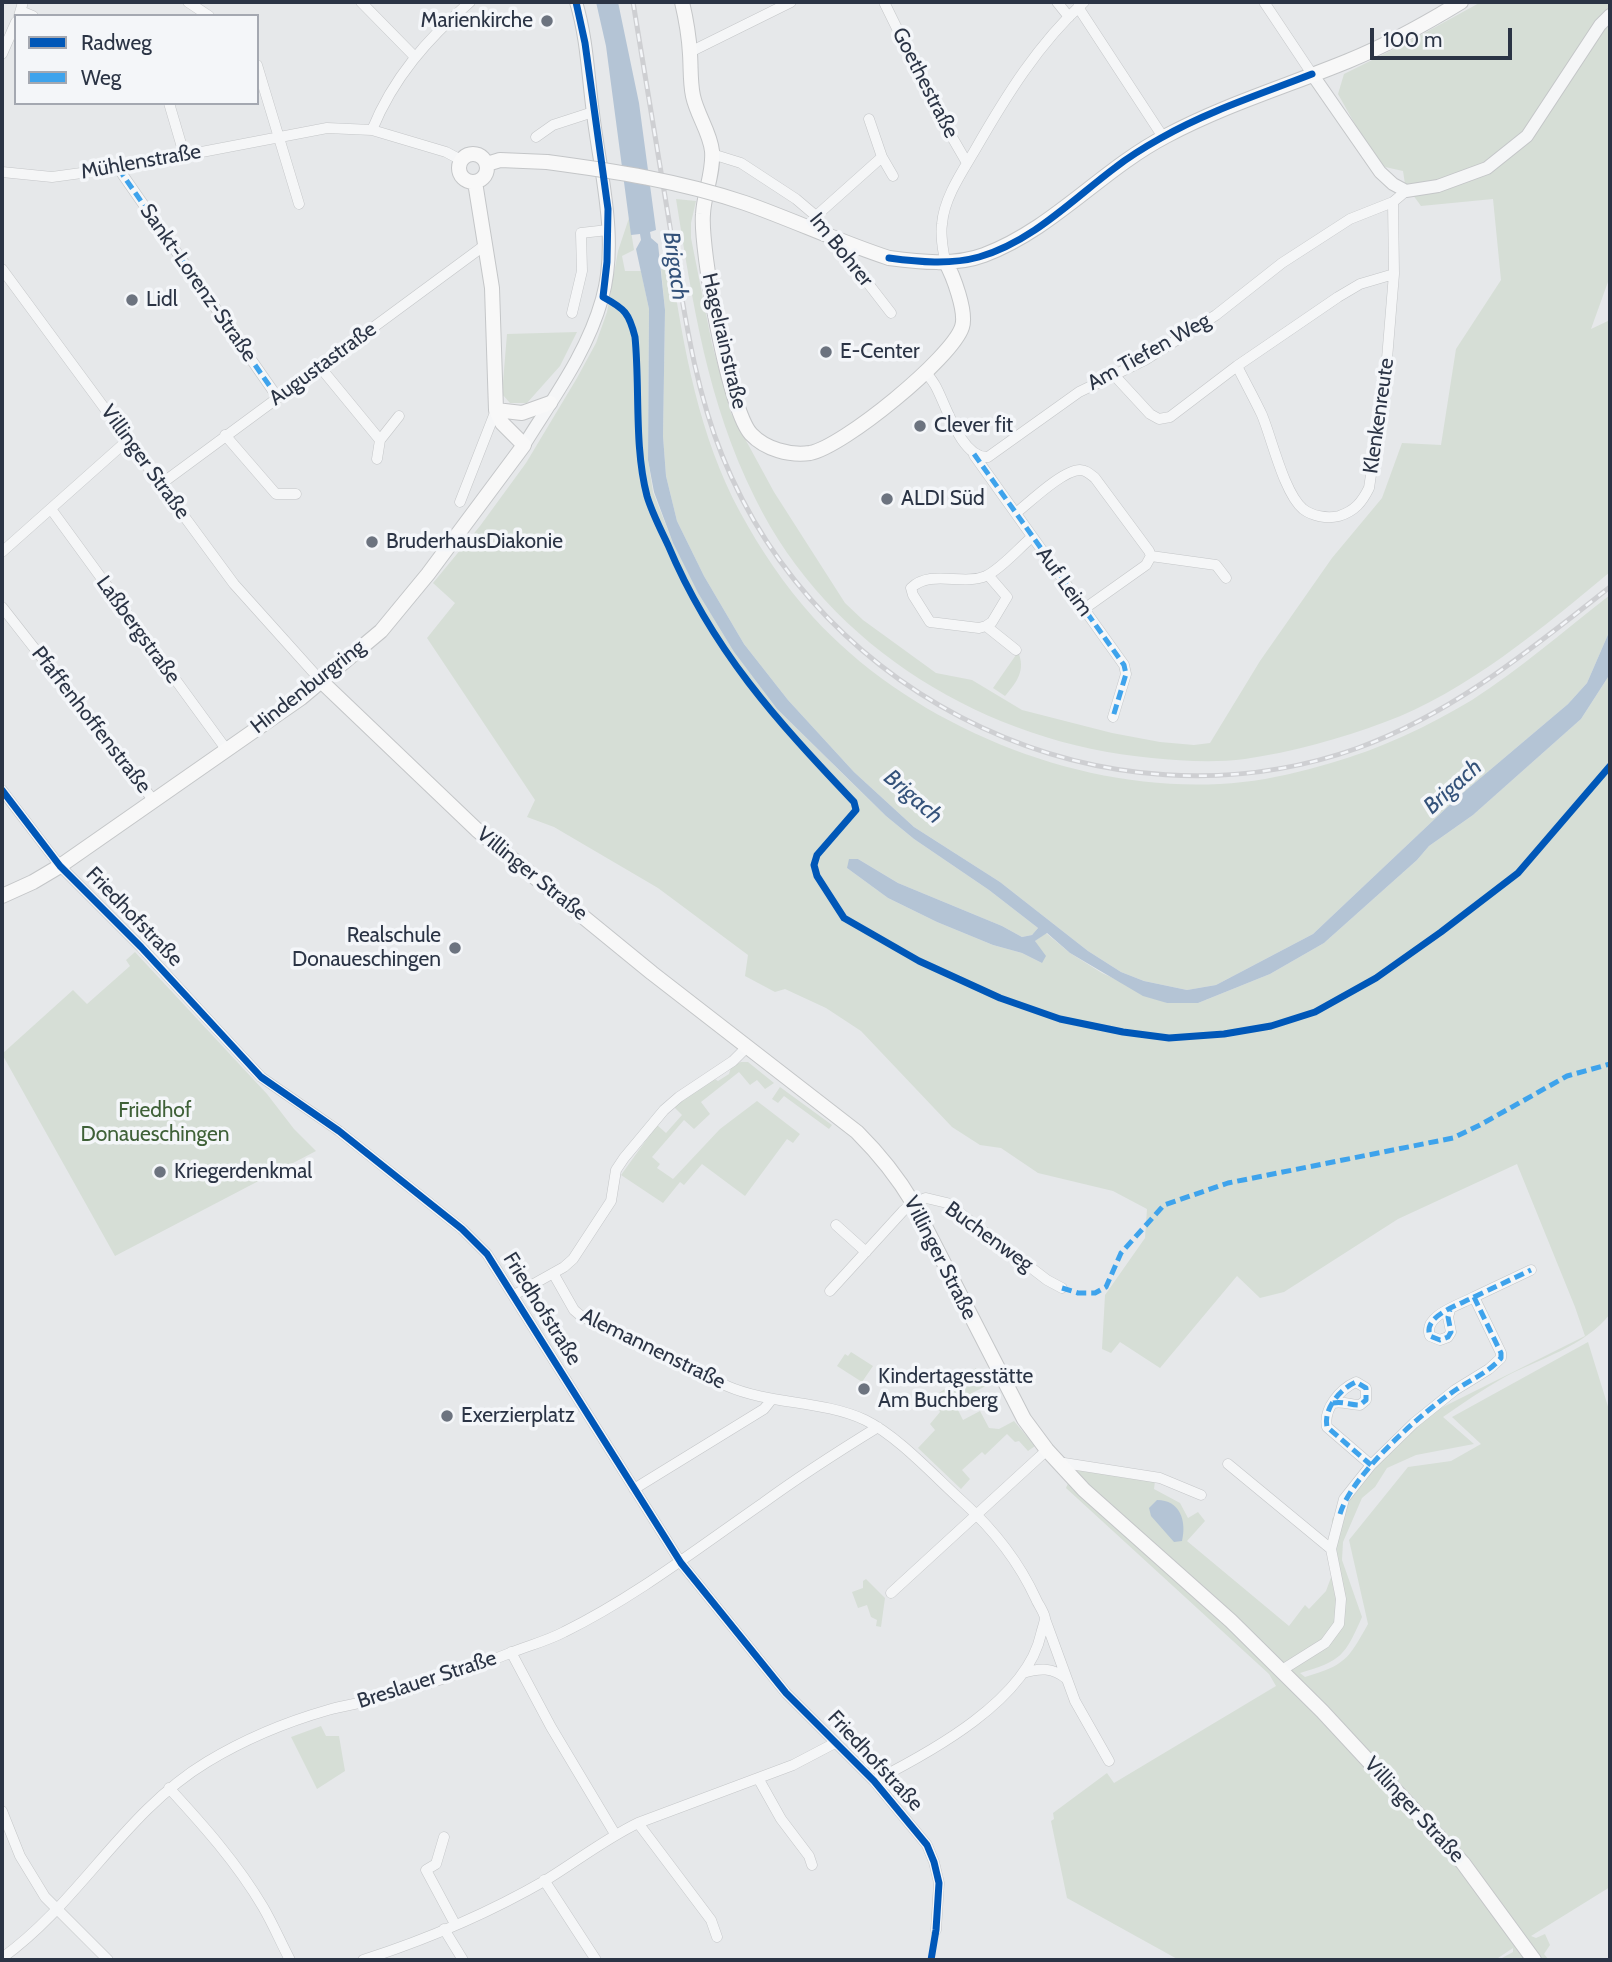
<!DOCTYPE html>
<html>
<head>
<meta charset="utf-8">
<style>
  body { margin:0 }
  #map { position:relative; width:1612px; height:1962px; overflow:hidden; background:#e6e8ea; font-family:Cabin,sans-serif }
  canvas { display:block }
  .frame { position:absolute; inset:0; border:4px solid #2b3445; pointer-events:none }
  .legend { position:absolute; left:14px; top:14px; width:245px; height:91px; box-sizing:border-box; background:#f4f6f9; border:2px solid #a4a8b1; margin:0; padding:9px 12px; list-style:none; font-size:21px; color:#2b3445 }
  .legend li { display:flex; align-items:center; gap:14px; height:35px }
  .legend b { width:35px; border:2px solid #a4a8b1 }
  .scale { position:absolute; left:1370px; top:28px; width:142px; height:32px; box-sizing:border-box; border:4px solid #2b3445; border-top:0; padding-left:9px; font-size:21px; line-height:24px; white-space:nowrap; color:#2b3445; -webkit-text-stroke:5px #f4f6f9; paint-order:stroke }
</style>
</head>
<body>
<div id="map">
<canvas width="1612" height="1962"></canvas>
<div class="frame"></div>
<ul class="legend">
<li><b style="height:9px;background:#0057b8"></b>Radweg</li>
<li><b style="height:9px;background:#3ea3ec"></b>Weg</li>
</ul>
<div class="scale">100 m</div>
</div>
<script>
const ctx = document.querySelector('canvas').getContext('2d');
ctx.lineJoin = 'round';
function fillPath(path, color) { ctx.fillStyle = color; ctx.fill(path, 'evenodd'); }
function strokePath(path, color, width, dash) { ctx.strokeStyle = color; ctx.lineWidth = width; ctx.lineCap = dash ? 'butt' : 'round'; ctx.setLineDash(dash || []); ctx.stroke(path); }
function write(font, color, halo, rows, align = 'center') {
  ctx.font = font + ' Cabin,sans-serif'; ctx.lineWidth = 7; ctx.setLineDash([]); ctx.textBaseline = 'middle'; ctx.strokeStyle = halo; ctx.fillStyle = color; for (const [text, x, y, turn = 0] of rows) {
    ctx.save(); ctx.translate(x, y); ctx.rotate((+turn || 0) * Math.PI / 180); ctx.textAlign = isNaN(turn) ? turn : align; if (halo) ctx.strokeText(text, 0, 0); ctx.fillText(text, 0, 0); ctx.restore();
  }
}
const green = new Path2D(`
  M1481,2H1610V260L1609,279L1591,329L1610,320V572C1545,626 1465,693 1385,722C1340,739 1292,752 1245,759C1215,763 1182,761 1152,758C988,743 829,649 755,498C707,401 693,305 676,199L696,201L691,223V238L712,344L731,413L774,492L845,603L863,620L936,673L972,680L1022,710L1112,733L1160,742L1194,745L1210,743L1260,661L1332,558L1382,498L1402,443L1441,445L1456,349L1501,280L1493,199L1421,206L1405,184L1403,171L1385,167L1370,151L1338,94L1344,74L1408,42Z
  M629,218L634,250L622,256L625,271H641L649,309L648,460L653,492L673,543L698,593L734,652L777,709L846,777L886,816L914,839L989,890L1038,928L1032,935L1022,937L1002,926L898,883L858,859L847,868L888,898L937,922L993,945L1022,953L1042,963L1035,941L1046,933L1070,953L1102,973L1167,1003H1198L1270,974L1324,943L1417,860L1429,846L1473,815L1581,719L1610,674V1314C1584,1347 1540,1358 1503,1378C1482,1390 1463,1403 1443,1417L1474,1444L1416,1455L1387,1468L1375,1487L1362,1498L1343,1542L1342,1560L1362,1617C1345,1656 1341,1661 1300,1673L1305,1677C1345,1665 1348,1660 1368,1624L1349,1540L1408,1467L1451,1461L1481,1444L1452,1417L1588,1342L1610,1413V1887L1531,1936L1536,1938L1545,1934L1550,1945L1544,1954L1549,1960H1503L1502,1958L1513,1952V1948L1495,1960H1179L1067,1898L1051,1821L1054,1819L1053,1813L1107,1773L1114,1783L1276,1686L1269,1674L1066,1488L1075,1467L1126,1478L1155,1481L1154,1489L1180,1503L1188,1518L1198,1512L1205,1521L1187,1541L1289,1626L1305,1605L1309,1609L1326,1591L1333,1572L1332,1519L1381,1461L1433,1412L1585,1336L1575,1307L1517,1164L1398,1219L1284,1292L1260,1298L1237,1276L1160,1368L1120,1342L1111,1353L1102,1349L1105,1295L1145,1238L1147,1209L1113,1191L1038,1173L1001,1148L980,1145L952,1127L861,1031L826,1008L785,989L775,992L745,976L748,955L658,888L554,827L527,817L535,800L427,638L455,603L433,583L480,526L526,463L577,378L596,343L607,312L618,251Z
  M671,265C684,350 699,436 740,512C760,549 785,586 813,617C916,730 1092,799 1243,782C1272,779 1303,771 1331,763C1380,749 1429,726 1472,700C1520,669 1565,630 1610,595V630L1587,683L1568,704L1458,797L1313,934L1216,985L1187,990L1144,981L1121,972L1088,951L1000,882L914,827L854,772L788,700L744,644L704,576L677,521L666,476L663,436L665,310L661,269Z
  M577,332L560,366L527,403H510L502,394L507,334Z
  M1018,652C1026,670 1017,682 1005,696L993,688Z
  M135,952L267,1094L294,1129L316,1151L115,1256L2,1054L73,990L87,1004L130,966L126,960Z
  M741,1062H748L774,1083L765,1089L757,1080L750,1085L739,1072L701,1102L710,1114L694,1129L684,1120L652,1157L660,1164L657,1168L673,1179L720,1129L757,1101L800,1134L793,1143L787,1139L745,1196L702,1164L684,1185L680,1182L663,1203L621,1175L657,1125L666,1133L682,1115L674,1107L713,1078L718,1081L729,1074L731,1067Z
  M780,1087L832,1125L829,1129L784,1096L778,1103L772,1099Z
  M851,1352L873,1366L862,1382L837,1366L845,1354L848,1356Z
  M976,1368L986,1386L954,1402L963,1420L980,1411L989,1428L999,1429L1014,1421L1035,1446L1028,1451L1019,1441L1015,1442L1007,1434L985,1455L982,1452L962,1470L970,1479L961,1489L918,1448L935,1430L930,1424L940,1412L933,1397Z
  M866,1579L885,1598L881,1627L876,1626L877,1620L871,1617L867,1605L858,1608L852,1592L863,1588V1581Z
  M321,1726L326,1736H339L345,1771L317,1789L291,1737Z`);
const water = new Path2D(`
  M596,2H618L639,103L656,230L650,232L651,238L658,244L665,310L663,436L666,476L677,521L704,576L744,644L788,700L854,772L914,827L1000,882L1088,951L1121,972L1144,981L1187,990L1216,985L1313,934L1458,797L1568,704L1587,683L1610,630V674L1581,719L1473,815L1429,846L1417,860L1324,943L1270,974L1198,1003H1167L1143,996L1070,953L1047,933L1035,941L1046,956L1042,963L1022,953L993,945L937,922L888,898L847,868L849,859H858L898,883L1002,926L1022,937L1032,935L1038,928L989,890L914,839L886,816L777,709L734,652L698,593L673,543L654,492L648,460L649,309L636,249L641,240L640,234L631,235L606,46Z
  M1157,1500C1180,1500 1187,1521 1182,1541L1174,1542L1151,1516L1149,1508Z`);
const minor = new Path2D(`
  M188,2L209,16
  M361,2L415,57
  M884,2L941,118L967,163
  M1057,2L1069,17
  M1264,2L1312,74
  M1078,7L1163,137
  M21,11L33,16
  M19,16L23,2
  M690,52L791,2
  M2,54L16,22
  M257,65L299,204
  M169,103L184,154
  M869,119L882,157L893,176
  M372,130C393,78 428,38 470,2
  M536,137L553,125L593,112
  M712,154L741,163L796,199L816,216L891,313
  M118,168L278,398
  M2,172L52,177L118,168L327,128L372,130L446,152L461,160
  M816,216L882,157
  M945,261C943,249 940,236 942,224C944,198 962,172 975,150C1006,96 1038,44 1084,2
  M2,269L234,584L322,682
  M572,313L582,271L581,233L608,230
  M1237,366C1245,382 1254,398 1262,415C1272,439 1284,493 1303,509C1312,516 1327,519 1339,516C1355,511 1362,502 1369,488L1385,383L1394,274
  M320,367L380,440
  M925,371C928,375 932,380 935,385C946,404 961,459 988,457L1079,392L1145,360L1216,315L1282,263L1350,219L1393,202L1406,191
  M1114,375L1150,414L1159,419L1170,417L1237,366L1338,297L1360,284L1394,274L1393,202
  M225,435L276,494H296
  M974,455L1124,665L1126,674L1113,717
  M377,459L380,440L399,416
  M161,484L485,245
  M460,502L496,410
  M51,509L226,749
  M1016,513C1030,502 1063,470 1080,470C1086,470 1090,474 1095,478L1149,551L1151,556L1146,565L1084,609
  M2,552L129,439
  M1151,556L1216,565L1226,578
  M988,575L1007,597L992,622L986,626L979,628L930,622L913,595L911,588C931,569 962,586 986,576C1002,568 1018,549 1032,537
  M2,607L154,801
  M986,626L1016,650
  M2,790L60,866L141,947L261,1077L339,1131L462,1229L487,1254L681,1563L786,1693L874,1781L927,1845L934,1862L939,1883L936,1930
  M836,1225L866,1252
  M553,1273L574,1310L581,1316L727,1386C771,1405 822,1400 865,1420C898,1436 935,1477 963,1502C994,1530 1018,1560 1036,1599C1038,1604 1044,1612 1045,1618C1045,1622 1042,1629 1041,1634C1027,1700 931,1752 874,1781
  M830,1291L903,1211L913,1203L926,1198L947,1203L1047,1280L1062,1288
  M514,1295L564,1267L573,1259L611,1201L616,1170L624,1158L664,1110L679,1097L733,1061L746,1048
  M1474,1297L1531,1270
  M1333,1403C1343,1401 1350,1405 1360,1405L1366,1400V1388L1356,1382C1340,1389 1323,1409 1327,1427L1371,1465
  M1228,1464L1331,1549
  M1060,1465L1064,1463L1160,1478L1201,1495
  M634,1489L764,1409L772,1399
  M891,1593L1047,1450
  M1045,1619L1075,1701L1109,1761
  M511,1652L551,1727L615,1834
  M1282,1670L1325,1643L1339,1624L1341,1599L1331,1549L1344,1499L1371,1465L1414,1423L1455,1390L1489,1369L1501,1358V1353L1474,1297C1459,1305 1422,1316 1430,1336L1440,1340L1448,1337L1451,1332L1448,1317L1450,1310
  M1023,1673C1040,1668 1052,1667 1067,1679
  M758,1778L781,1819L809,1856L812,1865
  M169,1788C203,1825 237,1863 263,1907C273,1924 281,1943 290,1960
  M2,1811L20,1856L45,1897L108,1960
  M638,1823L711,1920L717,1937
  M444,1837L436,1864L426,1870L455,1924
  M544,1880L596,1960
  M444,1929L463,1960
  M2,1958C80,1902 124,1812 207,1762C245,1739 286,1722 328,1710C345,1705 363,1703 380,1698C424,1687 467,1670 510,1653C527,1646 547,1641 564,1632C635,1597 698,1548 763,1503C800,1476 839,1451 878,1427
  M363,1960C425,1940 489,1913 546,1880C577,1861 605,1839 638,1823L793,1765L835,1743`);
const tertiary = new Path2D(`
  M1312,74L1380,172L1393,184L1406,191L1438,186L1487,168L1527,136L1600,25L1610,15
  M524,445C553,398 587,353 602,299C619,240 600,172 593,113C588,76 587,38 576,2`);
const secondary = new Path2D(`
  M682,2C686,19 689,36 690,54C691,68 690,82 693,96C697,115 710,132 712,151C714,172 704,193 703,214C700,249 729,410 751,434C765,449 790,456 810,453C843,447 952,358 962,327C967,312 953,275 945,261
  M459 168a14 14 0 1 1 28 0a14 14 0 1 1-28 0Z
  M487,164L500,160L547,162
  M889,258C919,262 955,266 984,255C1053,229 1101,170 1166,136C1224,105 1287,86 1348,61C1387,45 1425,24 1461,2
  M496,410L522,413L550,403
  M322,682L477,830L652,973L857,1132C879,1154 897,1176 913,1203L1024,1419L1047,1450L1084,1490L1231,1621L1322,1711L1463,1863L1534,1960
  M2,896L33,882L60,866L301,698L381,631L428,574L524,445L502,423L496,410L492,288L475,182`);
const rail = new Path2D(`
  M633,2C646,83 660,164 673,245C685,316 695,388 722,455C820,701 1105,838 1358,748C1454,713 1531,649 1610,587`);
const secondaryBridge = new Path2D(`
  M547,162C614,171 680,181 745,203C793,220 840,242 889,258`);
const quiet = new Path2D(`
  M118,168L278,398
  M974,454L1124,665L1126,674L1113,717
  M1062,1288L1078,1293H1095L1106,1287L1121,1253L1164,1205L1228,1183L1453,1138L1480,1125L1567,1076L1610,1064
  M1474,1297L1531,1270
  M1333,1403C1343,1401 1350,1405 1360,1405L1366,1400V1388L1356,1382C1340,1389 1323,1409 1327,1427L1371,1465
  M1340,1514C1352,1474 1422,1412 1457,1389C1472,1379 1489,1372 1501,1358V1353L1474,1297C1459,1305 1422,1316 1430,1336L1440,1340L1448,1337L1451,1332L1448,1317L1450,1310`);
const cycleway = new Path2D(`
  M576,2L585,43L608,209L607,262L603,297C625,309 629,313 635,337C640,388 634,447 647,496C652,513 661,530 668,545C712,650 777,721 854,802L856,810L817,855L814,865L817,876L844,918L919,961L1000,998L1060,1019L1123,1032L1169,1038L1224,1034L1271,1026L1315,1012L1376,978L1441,932L1518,873L1610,766
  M889,258C919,262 950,265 979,257C1032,242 1073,199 1116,167C1130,156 1145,147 1161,138C1208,111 1261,94 1312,74
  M2,790L60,866L141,947L261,1077L339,1131L462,1229L487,1254L681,1563L786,1693L874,1781L927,1845L934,1862L939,1883L936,1930L931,1960`);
const markers = [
  [547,21,7,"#6c737f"],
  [132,300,7,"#6c737f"],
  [826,352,7,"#6c737f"],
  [920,426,7,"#6c737f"],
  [887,499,7,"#6c737f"],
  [372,542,7,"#6c737f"],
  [455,948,7,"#6c737f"],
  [160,1172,7,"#6c737f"],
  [864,1389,7,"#6c737f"],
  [447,1416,7,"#6c737f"]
];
const poiNames = [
  ["Marienkirche",533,21,"right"],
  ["Lidl",146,300],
  ["E-Center",840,352],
  ["Clever fit",934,426],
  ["ALDI Süd",901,499],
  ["BruderhausDiakonie",386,542],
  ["Realschule",441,936,"right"],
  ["Donaueschingen",441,960,"right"],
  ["Kriegerdenkmal",174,1172],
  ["Kindertagesstätte",878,1377],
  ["Am Buchberg",878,1401],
  ["Exerzierplatz",461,1416]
];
const streetNames = [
  ["Goethestraße",925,83,63],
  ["Mühlenstraße",141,162,-10],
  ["Im Bohrer",841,250,51],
  ["Sankt-Lorenz-Straße",198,283,55],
  ["Hagelrainstraße",724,341,77],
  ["Am Tiefen Weg",1149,352,-29],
  ["Augustastraße",323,364,-36],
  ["Klenkenreute",1379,416,-82],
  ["Villinger Straße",145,462,54],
  ["Auf Leim",1064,582,54],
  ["Laßbergstraße",138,630,54],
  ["Hindenburgring",308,687,-38],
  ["Pfaffenhoffenstraße",91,720,52],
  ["Villinger Straße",532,874,39],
  ["Friedhofstraße",134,917,46],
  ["Buchenweg",989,1237,36],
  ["Villinger Straße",940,1258,63],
  ["Friedhofstraße",542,1309,58],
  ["Alemannenstraße",653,1349,26],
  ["Breslauer Straße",427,1680,-18],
  ["Friedhofstraße",875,1761,47],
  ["Villinger Straße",1414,1810,47]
];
const parkNames = [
  ["Friedhof",155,1111],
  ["Donaueschingen",155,1135]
];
const waterNames = [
  ["Brigach",675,266,82],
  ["Brigach",1453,787,-42],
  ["Brigach",913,797,41]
];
fillPath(green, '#d6ded6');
fillPath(water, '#b4c4d5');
strokePath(minor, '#c4c6c8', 11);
strokePath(tertiary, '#c4c6c8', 14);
strokePath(secondary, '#c4c6c8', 16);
strokePath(minor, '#f5f6f7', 10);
strokePath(tertiary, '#f5f6f7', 12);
strokePath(secondary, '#f8f8f8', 14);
strokePath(rail, '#cecfd2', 5);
strokePath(rail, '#f4f6f9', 2.5, [8]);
strokePath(secondaryBridge, '#c4c6c8', 16, []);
strokePath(secondaryBridge, '#f8f8f8', 14);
strokePath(quiet, '#3ea3ec', 5, [10, 5]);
strokePath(cycleway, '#0057b8', 7);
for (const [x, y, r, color] of markers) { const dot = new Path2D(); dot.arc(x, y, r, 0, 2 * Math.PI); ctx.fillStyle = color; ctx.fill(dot); strokePath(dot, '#f4f6f9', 2.5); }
write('21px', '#2b3445', '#f4f6f9', poiNames, 'left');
write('21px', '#2b3445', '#f4f6f9', streetNames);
write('21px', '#3f6138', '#f4f6f9', parkNames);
write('italic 23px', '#34527a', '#f4f6f9', waterNames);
</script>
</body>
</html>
